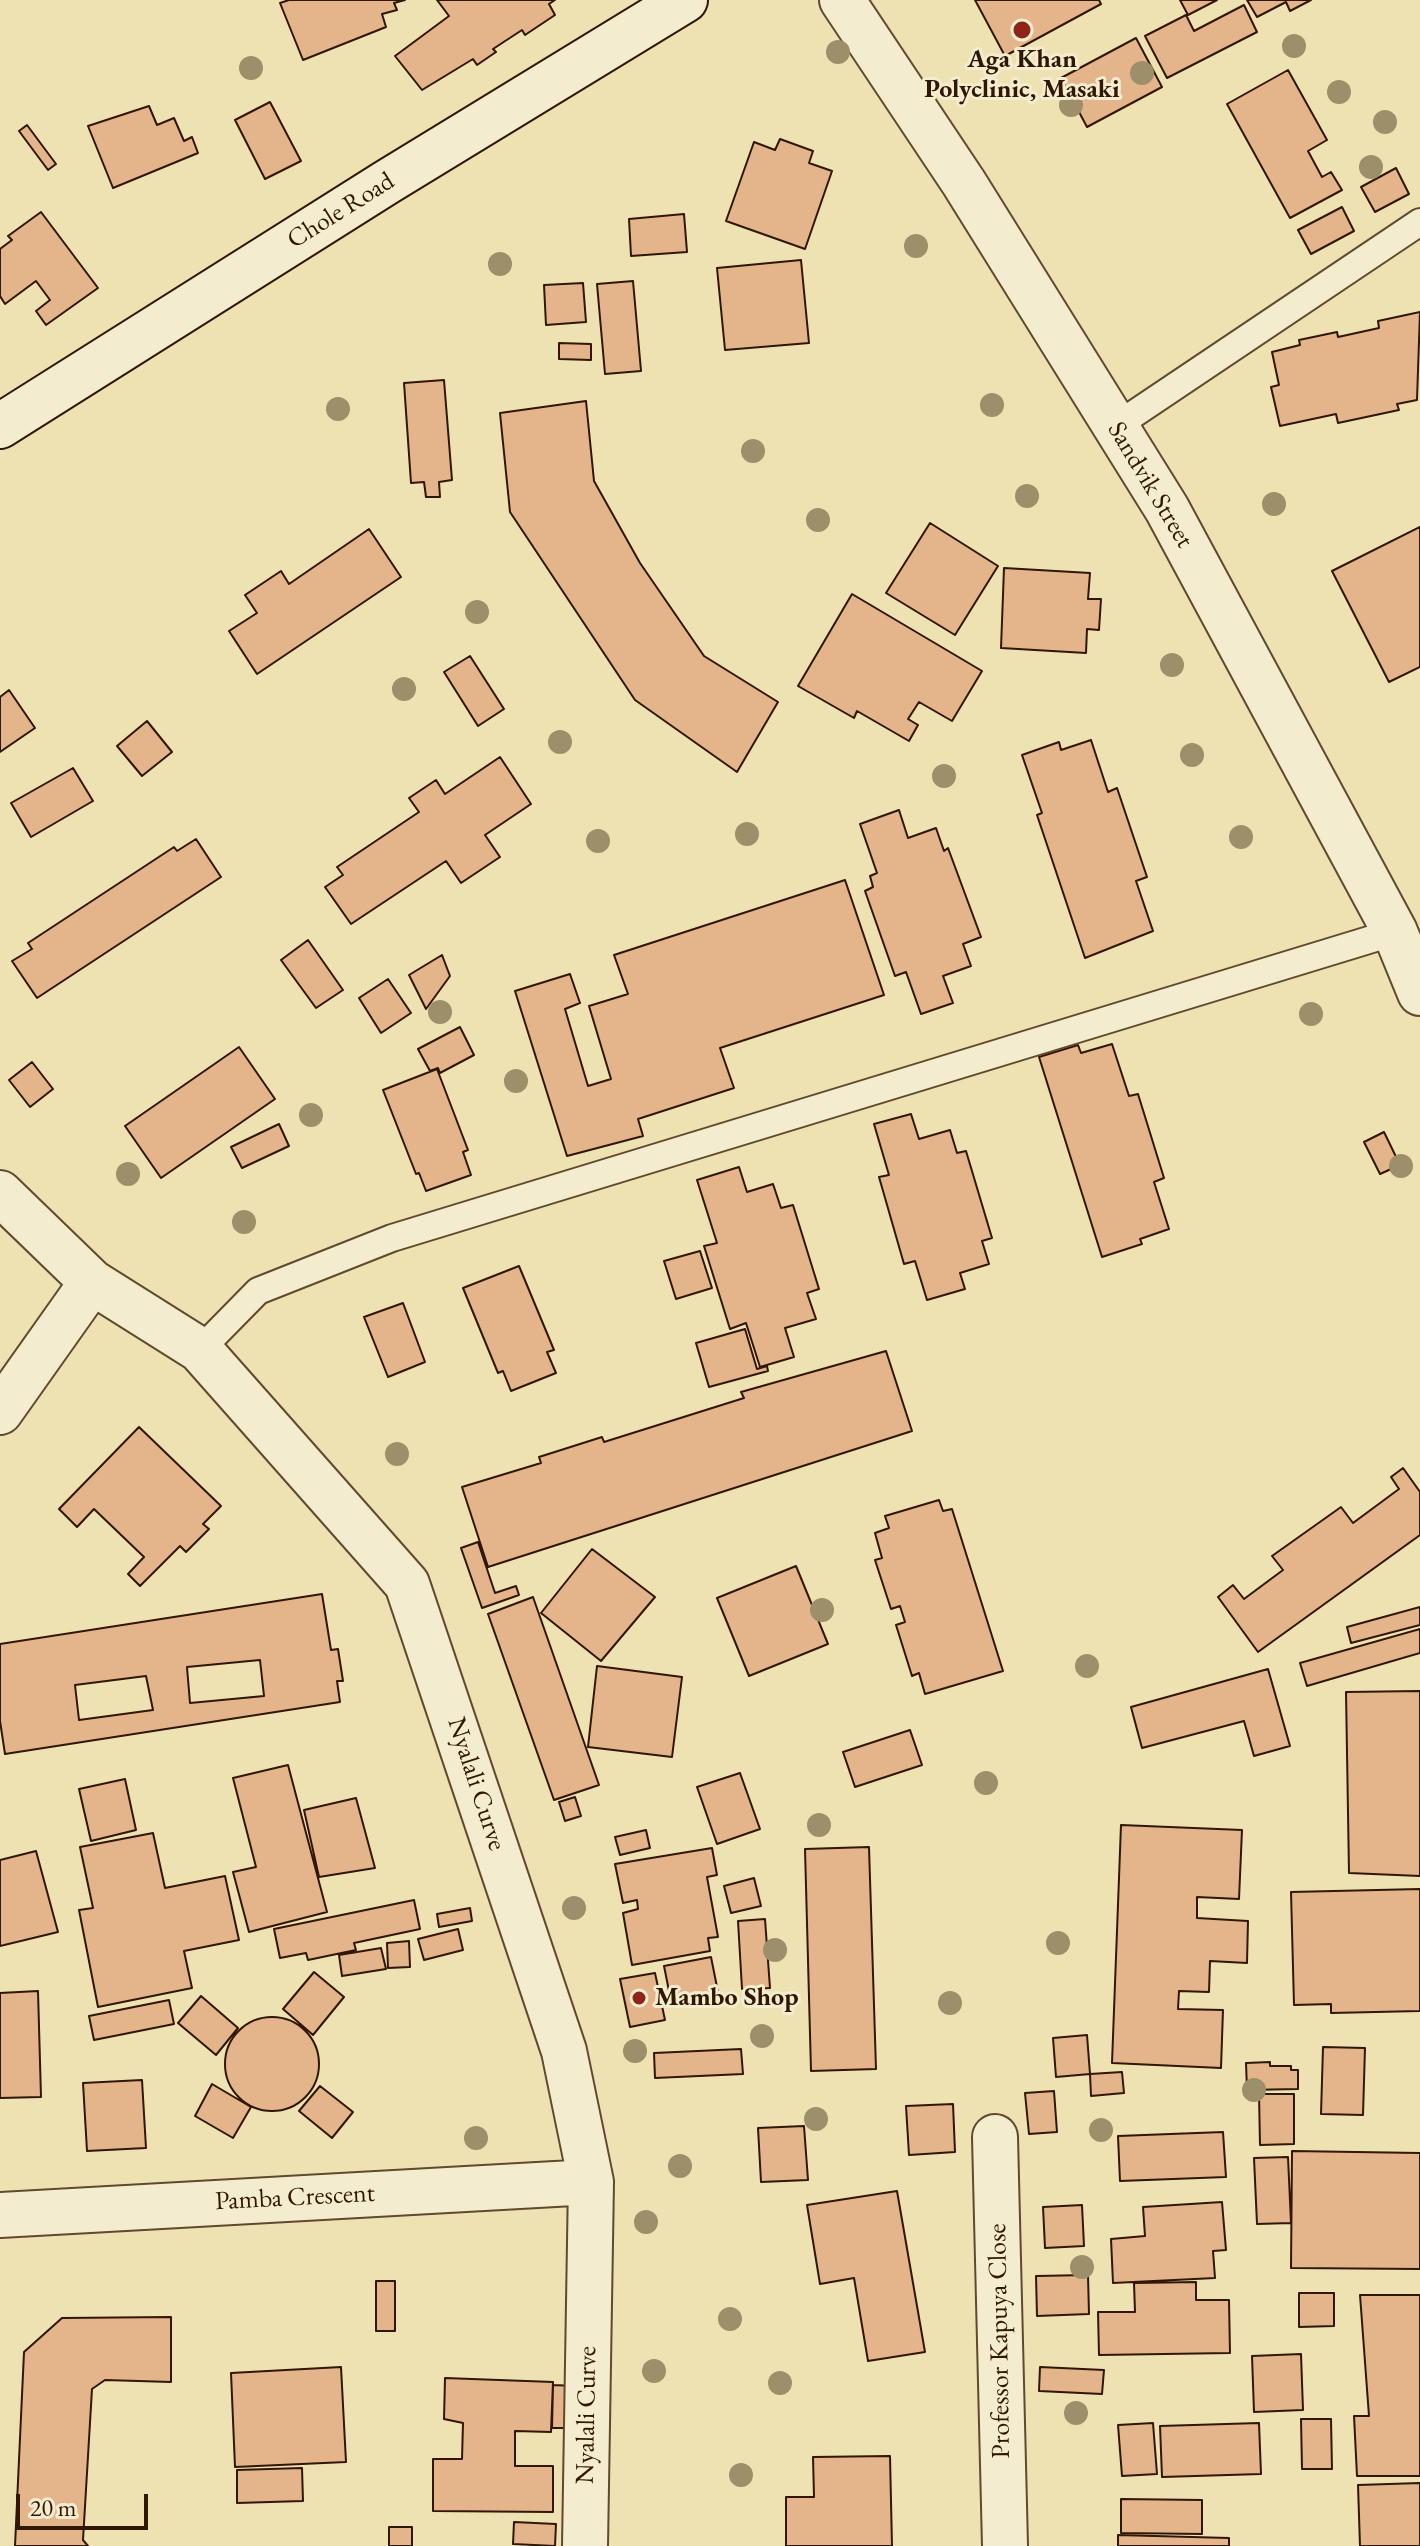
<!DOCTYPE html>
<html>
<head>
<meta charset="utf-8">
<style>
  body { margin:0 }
  #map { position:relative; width:1420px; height:2546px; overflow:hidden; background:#eee2b3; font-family:"EB Garamond",serif }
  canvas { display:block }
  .scale { position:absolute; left:16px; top:2494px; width:132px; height:36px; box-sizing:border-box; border:4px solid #311702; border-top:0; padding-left:10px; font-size:24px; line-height:28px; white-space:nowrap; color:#311702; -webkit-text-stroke:6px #f4ecce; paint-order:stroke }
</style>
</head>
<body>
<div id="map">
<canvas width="1420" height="2546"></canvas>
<div class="scale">20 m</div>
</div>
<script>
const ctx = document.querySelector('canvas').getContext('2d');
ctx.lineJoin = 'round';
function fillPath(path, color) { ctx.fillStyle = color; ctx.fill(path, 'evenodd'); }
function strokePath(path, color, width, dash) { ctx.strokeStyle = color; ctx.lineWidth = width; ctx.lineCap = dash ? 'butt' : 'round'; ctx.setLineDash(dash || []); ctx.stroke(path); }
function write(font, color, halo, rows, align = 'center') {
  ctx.font = font + ' "EB Garamond",serif'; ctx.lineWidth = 6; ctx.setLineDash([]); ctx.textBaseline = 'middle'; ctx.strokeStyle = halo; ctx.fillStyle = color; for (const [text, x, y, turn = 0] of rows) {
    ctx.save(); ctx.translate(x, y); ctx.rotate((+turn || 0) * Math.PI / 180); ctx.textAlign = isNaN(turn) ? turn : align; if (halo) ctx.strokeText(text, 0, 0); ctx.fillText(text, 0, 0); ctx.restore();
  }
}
const building = new Path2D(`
  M289,0H405L394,3L397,10L382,14L386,27L303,60L280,3Z
  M437,0H555L549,4L555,15L525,35L522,30L493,49L496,52L477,65L473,59L422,90L395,56L449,16Z
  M975,0H1099L1101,4L1005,56Z
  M1180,0H1217L1188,15Z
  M1247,0H1311L1290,11L1286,2L1257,17Z
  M1244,5L1257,32L1167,78L1145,36L1186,15L1194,31Z
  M1136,38L1162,87L1087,127L1061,78Z
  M1288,70L1327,140L1308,151L1322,177L1331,172L1342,190L1290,218L1227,104Z
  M270,102L301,161L265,179L235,120Z
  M149,106L157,125L174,118L184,141L192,137L198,153L113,188L88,126Z
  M27,125L56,164L48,170L19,131Z
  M780,139L813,151L809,163L832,171L805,249L726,221L754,142L775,150Z
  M1396,168L1409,194L1375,212L1361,187Z
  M1342,207L1354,231L1311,254L1298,230Z
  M41,212L98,288L46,325L36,311L50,300L36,281L5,304L0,296V249L12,240L8,236Z
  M684,214L687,252L631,256L629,219Z
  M801,260L809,343L725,350L717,268Z
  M633,281L641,371L605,374L597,284Z
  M583,283L586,322L546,325L544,285Z
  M1420,312L1417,400L1397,404L1399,410L1338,423L1336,414L1280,426L1271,387L1279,385L1272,352L1300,345L1299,340L1337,332L1338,337L1379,328L1378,321Z
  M559,343L591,344V360L559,359Z
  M444,380L452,480L439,482L440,497H426L424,482L411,483L404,383Z
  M586,401L594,481L640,563L704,656L778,702L737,772L635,700L510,512L500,413Z
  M930,523L998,566L955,635L886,593Z
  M1420,527V667L1389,682L1332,571Z
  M369,529L401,577L257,674L229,631L257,613L245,595L281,571L289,584Z
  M1004,568L1090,573L1088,599H1101L1099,630L1087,629L1086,653L1001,648Z
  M852,594L982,671L952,721L919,702L908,719L918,725L909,741L857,711L854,718L798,686Z
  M470,656L504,709L478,726L444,672Z
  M9,690L35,728L0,752V697Z
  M147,721L172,752L142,776L117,746Z
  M1091,740L1108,792L1117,788L1147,877L1136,881L1153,931L1085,958L1037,815L1042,813L1022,755L1059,742L1061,750Z
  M500,757L531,804L485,835L500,857L461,883L446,861L351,924L325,887L343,875L337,867L419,812L409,798L436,780L445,794Z
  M73,768L93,801L31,837L11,803Z
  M899,810L908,838L936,828L944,851L948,848L981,937L963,944L971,966L943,976L953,1003L921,1014L906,972L895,976L865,891L873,887L870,876L877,873L860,824Z
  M196,839L221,877L37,998L12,961L32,949L28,943L174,847L177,851Z
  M845,880L884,995L720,1048L734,1088L638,1119L643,1136L567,1156L515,991L570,974L580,1003L565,1009L588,1086L611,1079L589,1006L628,994L614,955Z
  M308,940L343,990L316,1008L281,960Z
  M442,955L450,976L426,1009L409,975Z
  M388,979L411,1013L381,1033L359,998Z
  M460,1027L474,1055L440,1073L438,1068L430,1071L418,1049Z
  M1112,1044L1129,1096L1138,1094L1164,1178L1154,1182L1169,1229L1140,1239L1142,1244L1102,1257L1039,1057L1078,1045L1081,1053Z
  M239,1047L275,1099L161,1178L125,1126Z
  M32,1062L53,1089L30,1107L9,1080Z
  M437,1069L468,1150L463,1152L471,1175L426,1191L419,1173L416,1174L383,1090Z
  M911,1114L919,1139L950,1130L957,1153L966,1151L992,1238L982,1241L989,1264L960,1273L965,1289L927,1300L915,1261L904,1264L879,1177L889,1175L874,1124Z
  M279,1124L289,1146L242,1168L231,1147Z
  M1384,1132L1400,1165L1380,1174L1364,1142Z
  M739,1167L747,1192L773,1184L781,1208L793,1205L819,1289L807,1293L816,1319L785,1328L794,1357L760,1367L746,1323L730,1329L704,1246L717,1243L697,1180Z
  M700,1251L712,1288L676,1299L664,1261Z
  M519,1266L554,1350L547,1352L556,1373L511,1391L503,1371L498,1373L463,1288Z
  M403,1303L425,1362L388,1377L364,1317Z
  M745,1329L757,1369L767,1366L768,1371L709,1387L696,1343Z
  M886,1351L912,1431L488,1567L462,1487L541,1463L539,1457L602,1437L604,1442L744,1398L741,1392Z
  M139,1427L221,1506L203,1524L209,1529L186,1552L180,1546L140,1586L128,1574L144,1557L94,1509L77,1527L59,1509Z
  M1403,1468L1420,1492V1535L1258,1652L1218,1597L1233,1585L1244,1599L1283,1570L1272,1556L1341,1507L1353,1523L1399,1489L1391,1477Z
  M939,1500L943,1511L952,1509L1003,1671L925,1694L919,1673L912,1676L896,1625L905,1622L900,1606L891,1609L875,1560L882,1558L875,1533L889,1528L885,1516Z
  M478,1542L495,1593L516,1586L519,1595L482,1608L461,1548Z
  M592,1549L655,1597L601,1661L541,1613Z
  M796,1566L828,1644L749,1676L717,1598Z
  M322,1594L331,1650L338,1649L343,1681H337L340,1702L5,1754L0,1721V1644ZM260,1660L264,1696L190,1703L187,1667ZM146,1676L153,1710L79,1720L75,1685Z
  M533,1597L599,1785L554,1800L488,1614Z
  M1420,1607V1625L1351,1643L1347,1627Z
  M1420,1629V1653L1307,1686L1300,1663Z
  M597,1666L682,1677L672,1757L588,1747Z
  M1268,1669L1290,1746L1254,1756L1244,1721L1142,1748L1131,1707Z
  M1420,1691V1876L1349,1873L1346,1692Z
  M910,1730L922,1765L855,1787L843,1752Z
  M288,1765L327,1912L249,1932L233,1872L256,1867L233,1778Z
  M740,1773L760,1829L717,1844L697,1787Z
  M125,1779L136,1830L91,1841L79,1789Z
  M575,1797L581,1816L565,1821L559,1802Z
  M356,1798L375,1868L319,1877L304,1810Z
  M1121,1825L1242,1830L1239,1899L1197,1897V1918L1248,1921L1247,1963L1210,1961L1209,1992L1179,1991L1178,2009L1223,2010L1221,2068L1112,2063Z
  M646,1830L650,1848L620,1855L615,1837Z
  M153,1833L165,1888L225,1876L239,1940L184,1951L192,1988L98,2007L79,1910L93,1908L80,1847Z
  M869,1847L876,2069L811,2071L805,1849Z
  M712,1848L717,1875L707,1877L718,1937L708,1938L710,1951L632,1965L623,1913L638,1909L637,1900L623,1903L615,1864Z
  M36,1851L58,1932L0,1946V1860Z
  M754,1878L761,1906L731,1913L724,1886Z
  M1420,1889V2011L1331,2013V2004L1294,2005L1291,1892Z
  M414,1900L420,1929L354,1943L356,1950L308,1960L306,1953L280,1958L274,1929Z
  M470,1908L472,1921L439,1927L437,1914Z
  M765,1919L770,1988L742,1989L738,1921Z
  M458,1929L463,1950L424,1960L418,1939Z
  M409,1941L410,1967L388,1968L387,1943Z
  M381,1948L386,1969L342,1976L339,1955Z
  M711,1957L718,1992L671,2001L664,1966Z
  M314,1972L344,1997L313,2035L283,2009Z
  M655,1973L665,2020L630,2027L620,1979Z
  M38,1991L41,2097L0,2098V1993Z
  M201,1996L238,2028L216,2055L178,2023Z
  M169,2000L174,2024L94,2040L89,2016Z
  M225 2064a47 47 0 1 1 94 0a47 47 0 1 1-94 0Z
  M1087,2035L1090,2074L1056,2077L1053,2038Z
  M1323,2047L1365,2048L1363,2115L1321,2114Z
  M741,2049L743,2074L655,2078L654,2053Z
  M1270,2062V2066H1291V2070H1298V2089L1247,2090L1246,2063Z
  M1122,2072L1124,2093L1091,2096L1090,2074Z
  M142,2080L146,2148L87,2151L83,2083Z
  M212,2084L251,2107L233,2138L195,2116Z
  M320,2086L353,2112L332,2138L299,2111Z
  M1054,2091L1057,2132L1029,2134L1025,2093Z
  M1259,2094H1294V2144L1260,2145Z
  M953,2104L955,2152L909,2155L906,2106Z
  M804,2126L808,2180L761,2182L758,2128Z
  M1223,2132L1226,2177L1120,2181L1118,2136Z
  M1292,2151L1420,2153V2269L1291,2268Z
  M1288,2157L1291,2223L1257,2224L1254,2158Z
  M897,2191L925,2352L868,2361L854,2278L820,2284L807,2205Z
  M1222,2202L1226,2250L1213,2251L1215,2278L1113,2283L1111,2239L1145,2236L1143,2207Z
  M1082,2205L1084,2246L1045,2248L1043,2207Z
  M1088,2275L1089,2314L1037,2316L1036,2276Z
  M376,2281H395V2331H376Z
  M1196,2282V2300H1229L1230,2353L1099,2355L1098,2312H1135L1134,2283Z
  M1299,2293H1334V2326L1299,2327Z
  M1360,2295H1420V2476H1357L1354,2416H1369Z
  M171,2317V2382L105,2380L92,2389L83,2540L88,2546H15L24,2352L62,2318Z
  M1301,2354L1303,2410L1254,2412L1252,2356Z
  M341,2367L346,2462L235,2467L231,2373Z
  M1040,2367L1104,2370L1102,2394L1039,2391Z
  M445,2378L553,2382L551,2432L515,2431V2466H553V2512L433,2511V2459H462L463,2423L444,2419Z
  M553,2385L576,2386L575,2428H552Z
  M1301,2419H1331L1332,2469H1302Z
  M1153,2423L1157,2474L1122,2476L1118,2425Z
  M1259,2423L1261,2474L1162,2477L1160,2426Z
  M890,2456L892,2546H786V2497H814L813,2457Z
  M302,2468L303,2501L237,2503V2470Z
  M1420,2483V2546H1360L1358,2485Z
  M1121,2499L1202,2500V2534L1121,2533Z
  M514,2522L556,2524L555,2546L513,2544Z
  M389,2527H412V2546H389Z
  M1118,2535L1229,2538V2546H1118Z`);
const lane = new Path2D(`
  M1116,426L1420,222
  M200,1350L258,1291L392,1238L1395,932`);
const street = new Path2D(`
  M842,0L964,183L1167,509L1395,932L1420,993
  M0,1193L92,1282L200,1350L407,1584L564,2051L591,2182L585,2546
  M0,1412L92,1282
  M995,2137L1005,2546
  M0,2215L591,2182`);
const secondary = new Path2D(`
  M0,426L387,182L685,0`);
const trees = [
  [1294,46],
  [838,52],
  [251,68],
  [1142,73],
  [1339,92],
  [1071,105],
  [1385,122],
  [1371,167],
  [916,246],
  [500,264],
  [992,405],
  [338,409],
  [753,451],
  [1027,496],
  [1274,504],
  [818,520],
  [477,612],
  [1172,665],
  [404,689],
  [560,742],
  [1192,755],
  [944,776],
  [747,834],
  [1241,837],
  [598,841],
  [440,1012],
  [1311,1014],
  [516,1081],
  [311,1115],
  [1401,1166],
  [128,1174],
  [244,1222],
  [397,1454],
  [822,1610],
  [1087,1666],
  [986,1783],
  [819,1825],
  [574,1908],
  [1058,1943],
  [775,1950],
  [950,2003],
  [762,2036],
  [635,2051],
  [1254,2090],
  [816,2119],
  [1101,2130],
  [476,2138],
  [680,2166],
  [646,2222],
  [1082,2267],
  [730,2319],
  [654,2371],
  [780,2383],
  [1076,2413],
  [741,2475]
];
const markers = [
  [1022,30,10,"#8f2418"],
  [639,1998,8,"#8f2418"]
];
const poiNames = [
  ["Aga Khan",1022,60],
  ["Polyclinic, Masaki",1022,90],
  ["Mambo Shop",655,1998,"left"]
];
const streetNames = [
  ["Chole Road",341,211,-32],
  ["Sandvik Street",1150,485,59],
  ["Nyalali Curve",476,1784,72],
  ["Pamba Crescent",295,2198,-3],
  ["Professor Kapuya Close",1000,2341,-91],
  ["Nyalali Curve",587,2415,-89]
];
fillPath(building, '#e4b48a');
strokePath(building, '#311702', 2);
strokePath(lane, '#604a2e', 30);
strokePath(street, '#604a2e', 48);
strokePath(secondary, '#311702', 48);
strokePath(lane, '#f4ecce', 26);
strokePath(street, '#f4ecce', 44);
strokePath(secondary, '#f4ecce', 44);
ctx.fillStyle = '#9c8f69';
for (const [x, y] of trees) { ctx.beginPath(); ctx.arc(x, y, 12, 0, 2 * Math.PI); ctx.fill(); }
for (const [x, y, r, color] of markers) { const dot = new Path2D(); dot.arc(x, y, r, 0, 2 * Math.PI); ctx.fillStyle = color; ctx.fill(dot); strokePath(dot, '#f4ecce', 3); }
write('bold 26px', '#311702', '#f4ecce', poiNames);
write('26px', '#311702', '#f4ecce', streetNames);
</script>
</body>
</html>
